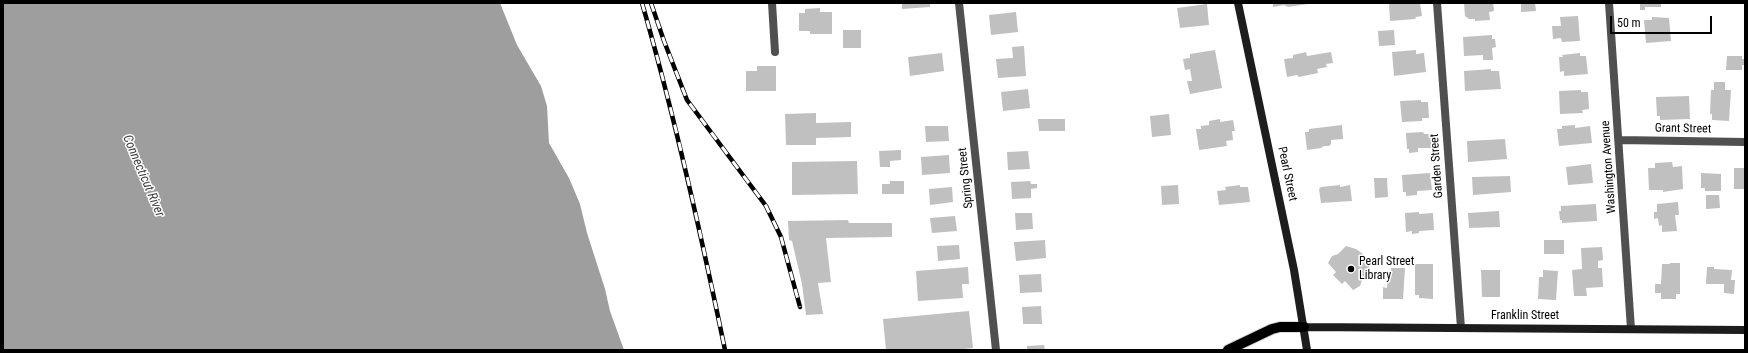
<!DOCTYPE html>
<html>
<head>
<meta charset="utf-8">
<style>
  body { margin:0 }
  #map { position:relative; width:1748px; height:353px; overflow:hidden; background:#fff; font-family:"Roboto Condensed",sans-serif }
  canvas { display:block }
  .frame { position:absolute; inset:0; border:4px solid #000; pointer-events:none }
  .scale { position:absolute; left:1610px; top:16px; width:102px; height:18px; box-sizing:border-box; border:2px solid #000; border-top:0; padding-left:5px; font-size:12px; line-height:14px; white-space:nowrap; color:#000; -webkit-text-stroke:3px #fff; paint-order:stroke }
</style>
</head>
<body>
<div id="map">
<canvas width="1748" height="353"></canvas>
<div class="frame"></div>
<div class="scale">50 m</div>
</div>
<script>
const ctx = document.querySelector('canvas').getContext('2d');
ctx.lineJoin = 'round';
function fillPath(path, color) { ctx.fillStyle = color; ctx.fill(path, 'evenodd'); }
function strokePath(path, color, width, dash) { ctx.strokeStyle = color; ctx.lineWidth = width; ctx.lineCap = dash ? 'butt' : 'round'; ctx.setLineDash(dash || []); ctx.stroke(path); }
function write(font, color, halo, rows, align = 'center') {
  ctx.font = font + ' "Roboto Condensed",sans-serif'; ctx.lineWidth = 3; ctx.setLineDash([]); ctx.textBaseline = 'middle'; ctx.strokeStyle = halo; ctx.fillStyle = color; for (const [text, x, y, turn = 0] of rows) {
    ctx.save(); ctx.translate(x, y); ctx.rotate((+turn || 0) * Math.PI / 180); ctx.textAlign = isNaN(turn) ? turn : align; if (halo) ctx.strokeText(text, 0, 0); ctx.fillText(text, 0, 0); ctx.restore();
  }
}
const water = new Path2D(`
  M3,3H500L517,45L541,86L547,106L549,143L569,178L580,204L587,233L605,289L610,311L624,350H3Z`);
const building = new Path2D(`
  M902,3H930V7L902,9Z
  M1273,3H1308V4L1288,7L1284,5L1273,7Z
  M1389,3H1420L1422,16L1416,17L1415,19L1390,21Z
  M1464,3H1493L1494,11L1489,12L1490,20L1475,21V19H1469L1465,16Z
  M1521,3H1535L1536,11L1521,12Z
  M1640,3H1661V7H1645V10H1640Z
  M1207,4L1209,25L1180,28L1177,8Z
  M820,8V12H832V34H810V31H799V13H805V9Z
  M1016,12L1018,32L991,35L989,15Z
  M1578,16L1580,41L1562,42L1561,38L1553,39L1552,26H1561L1560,17Z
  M1652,17L1669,18L1671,41L1646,43L1644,20H1652Z
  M843,30H861V48H843Z
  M1394,30L1395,45L1379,46L1378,31Z
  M1492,35V39H1495L1496,47L1492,48L1493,60H1483V55L1464,56L1463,37Z
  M1024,46L1026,76L998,78L996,59L1013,58L1012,47Z
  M1215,50L1222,88L1190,94L1187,81H1192L1190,69L1185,70L1183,59L1190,58V54Z
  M1416,50V54L1424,53L1426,72L1394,76L1392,52Z
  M1306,52L1307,56L1331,52L1333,63L1326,64L1327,67L1317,69L1318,73L1299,77L1297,75L1287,77L1284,59L1293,58V55Z
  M942,53L944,71L910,76L908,57Z
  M1580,53V56H1586L1588,74L1564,76V71L1560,72L1559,57H1563L1562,55Z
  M1727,56H1742V59H1745V65H1742V70H1726Z
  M757,66H776V91H746V71H757Z
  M1491,69V71H1499L1501,89L1465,91L1464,71Z
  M1714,82H1725V90H1731L1729,121L1712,120V114H1710L1711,90H1714Z
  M1028,89L1030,108L1003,111L1001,92Z
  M1581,90V92H1588L1589,109L1582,110L1583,113L1560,114L1559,91Z
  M1689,96L1690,119L1660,120V116H1657L1656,97Z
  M1421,100V102H1428L1429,118H1422V121L1402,122L1400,101Z
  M816,113V123L851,122V137L816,138V145H786L785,114Z
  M1169,114L1171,135L1152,137L1150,116Z
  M1038,119H1065V131H1039Z
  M1220,119V122L1233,120L1235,131H1232L1233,140L1226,141L1227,146L1199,150L1196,129H1201V126L1209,125V121Z
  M1342,125L1343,139L1331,140V144L1329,146H1324L1321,148L1307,150L1305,132H1309V129Z
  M1575,125V128L1590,126L1592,143L1559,146L1557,129H1562V126Z
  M925,126H948L949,141L926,142Z
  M1423,132L1424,134H1431L1432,148H1418V152L1409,153V149H1407L1406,133Z
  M1505,139L1507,159L1468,162L1467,141Z
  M901,150V160L890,161V167H880L879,151Z
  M1028,151L1030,169L1008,170L1007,152Z
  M949,155L950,173L922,175L921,157Z
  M857,161L858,194L792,195V162Z
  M1672,162L1673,167L1682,166L1683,189L1663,192V190H1649L1648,168H1655V163Z
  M1591,164L1593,183L1568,185L1566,167Z
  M1734,168H1745V189H1734Z
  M1430,173L1432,190L1417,191V195L1406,196V192H1403L1402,175Z
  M1701,173L1721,174V191H1705V188H1701Z
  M1510,176L1511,192L1473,195L1472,177Z
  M1374,178H1387L1388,197L1375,198Z
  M890,181H904V194H882V184H890Z
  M1030,181L1031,184H1037V188L1031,189V198L1012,199L1011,182Z
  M1178,185L1179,204L1162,205L1161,186Z
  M1240,185V187H1248L1250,202L1219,205L1217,191L1226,190L1225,187Z
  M1340,185V187L1350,185L1352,201L1321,203L1319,189L1321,187Z
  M952,187L953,202L930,205L929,189Z
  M1706,195H1719L1720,208L1706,209Z
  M1678,202L1679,215H1675L1677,231L1662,232V225L1659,226L1658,218L1654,219V212H1657V204Z
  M1596,204L1597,221L1562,223V220H1560L1559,211H1561V206Z
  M1499,211L1500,227L1469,228L1468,213Z
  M1419,212V214L1433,213L1434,230L1419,231V233L1412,234V231L1406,232L1405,213Z
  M1015,213H1032L1033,229L1016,230Z
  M955,216L957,231L932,233L930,218Z
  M848,220L849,223H892V237L826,238L831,282L818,283L823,314L806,315L802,284L792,241L789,240L788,221Z
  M1045,240L1046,258L1016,261L1014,242Z
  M1544,240H1564V254H1544Z
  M959,245L960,259L938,261L937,246Z
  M1346,246L1356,249L1363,254L1368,262L1371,273L1362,280L1360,286L1353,290L1345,281L1342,284L1333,275L1336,272L1328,263L1332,256L1338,254Z
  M1602,247L1603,260L1598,261V268H1602L1603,287L1586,288L1587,296H1574L1572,270L1582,269L1581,248Z
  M1670,263H1680V294H1676V299H1661V293H1655V284H1661L1662,264H1670Z
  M1415,264H1433V299L1419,298V295H1415Z
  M968,267L969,284H962L963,298L918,301L916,271Z
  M1707,267H1714V269L1732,270L1731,280H1735L1734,294L1724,293V284H1706Z
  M1391,268H1405L1403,299H1383V287L1387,288L1388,276H1391Z
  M1481,270H1500V297H1482Z
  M1543,270L1558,271L1556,300L1538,299L1539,277H1543Z
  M1041,274L1042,292L1020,293L1019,275Z
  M1041,306L1042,324H1023L1022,307Z
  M969,311L973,348L953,350H886L883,319Z
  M1044,345L1045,350H1027V346Z`);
const street = new Path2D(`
  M772,3L775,52
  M959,3L996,350
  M1437,3L1461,328
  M1609,3L1631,329
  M1620,140L1745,142`);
const secondary = new Path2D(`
  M1238,3L1294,270L1307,350
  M1304,327L1745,330`);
const primary = new Path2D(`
  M1228,350L1272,329L1280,327H1304`);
const rail = new Path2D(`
  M642,3C675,117 701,234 725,350
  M651,3L664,41L687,100L766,206L781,237L800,307`);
const markers = [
  [1351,269,4,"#000"]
];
const streetNames = [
  ["Grant Street",1683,129,1],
  ["Garden Street",1437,166,-94],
  ["Washington Avenue",1609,167,-94],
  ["Pearl Street",1287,174,78],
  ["Spring Street",966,178,-96],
  ["Franklin Street",1525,316]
];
const poiNames = [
  ["Pearl Street",1359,262],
  ["Library",1359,276]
];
const waterNames = [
  ["Connecticut River",143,176,67]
];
fillPath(water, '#9e9e9e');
fillPath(building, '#c0c0c0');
strokePath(primary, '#dbdbdb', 12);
strokePath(street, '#505050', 8);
strokePath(secondary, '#1d1d1d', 8);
strokePath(primary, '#000', 10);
strokePath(rail, '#000', 4.5);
strokePath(rail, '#fff', 3, [9]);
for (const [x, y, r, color] of markers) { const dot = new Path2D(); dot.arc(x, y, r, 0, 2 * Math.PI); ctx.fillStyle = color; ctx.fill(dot); strokePath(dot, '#fff', 1.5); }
write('12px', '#000', '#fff', streetNames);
write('12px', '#000', '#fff', poiNames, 'left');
write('italic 13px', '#3f3f3f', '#fff', waterNames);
</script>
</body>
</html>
